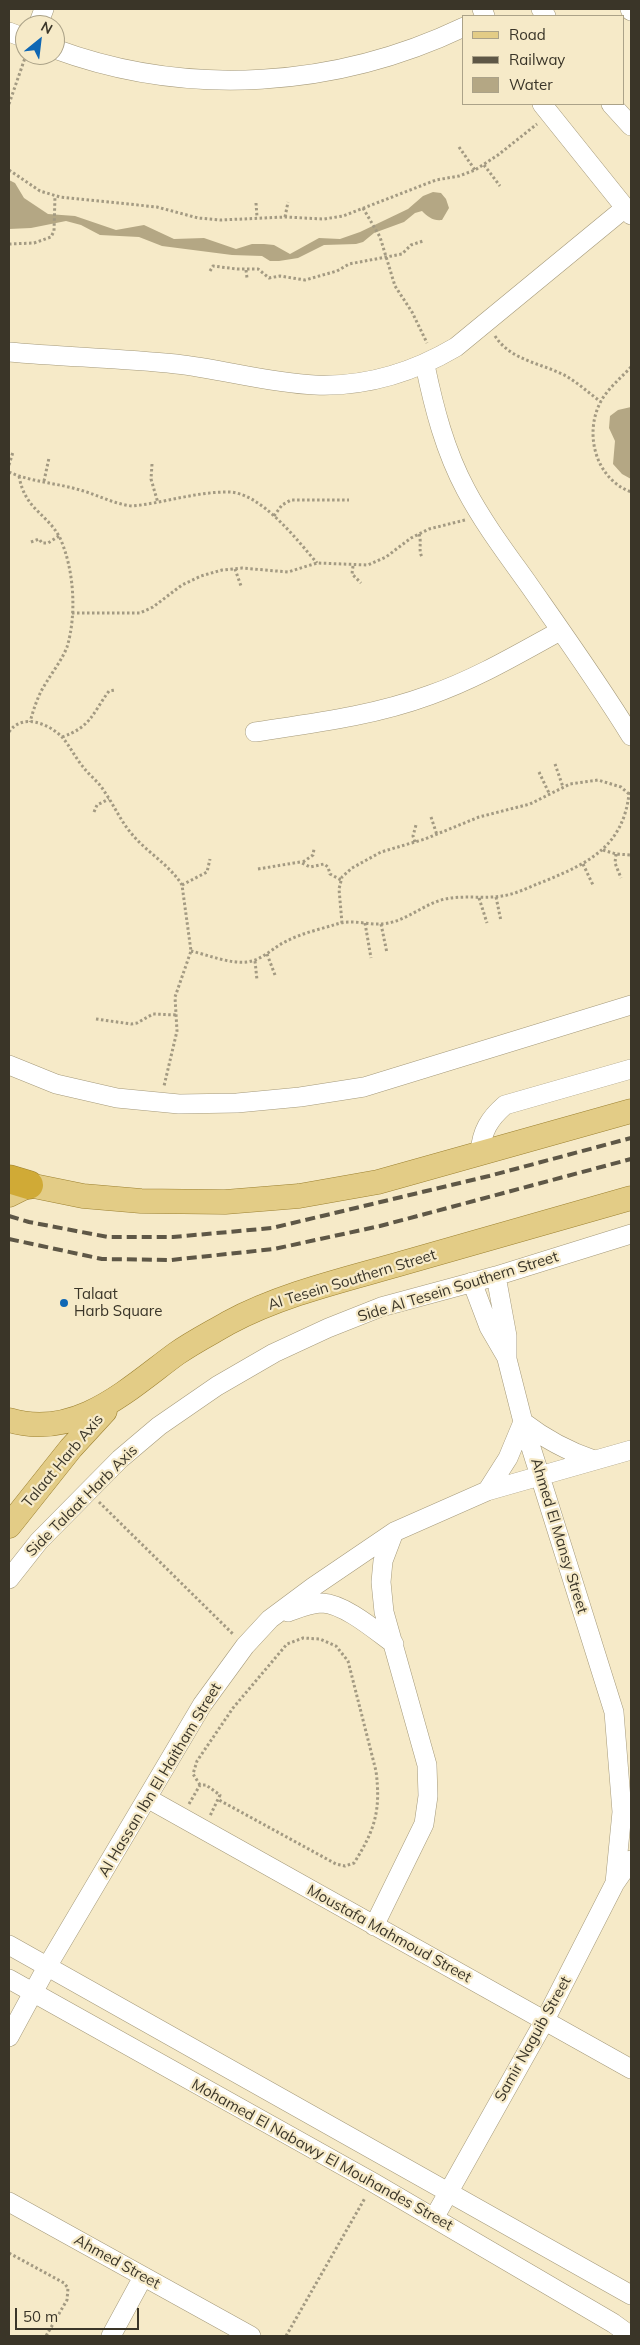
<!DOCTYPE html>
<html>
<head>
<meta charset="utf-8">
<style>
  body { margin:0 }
  #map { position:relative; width:640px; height:2345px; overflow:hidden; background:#f6eac8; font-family:Mulish,sans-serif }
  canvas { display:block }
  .frame { position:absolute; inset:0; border:10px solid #3a3528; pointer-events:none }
  .legend { position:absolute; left:462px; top:15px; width:162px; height:90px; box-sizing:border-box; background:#f6eac8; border:1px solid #aba288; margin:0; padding:6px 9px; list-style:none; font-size:15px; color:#3a3528 }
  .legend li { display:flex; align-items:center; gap:10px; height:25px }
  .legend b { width:25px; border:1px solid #aba288 }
  .north { position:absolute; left:15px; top:15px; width:50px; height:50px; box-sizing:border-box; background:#f6eac8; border:1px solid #aba288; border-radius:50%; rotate:29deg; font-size:14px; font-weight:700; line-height:20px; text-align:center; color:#3a3528 }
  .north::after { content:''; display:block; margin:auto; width:18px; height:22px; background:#0f67b4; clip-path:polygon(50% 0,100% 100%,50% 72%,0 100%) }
  .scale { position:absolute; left:15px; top:2308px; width:124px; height:22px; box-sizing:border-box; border:2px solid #3a3528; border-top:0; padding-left:6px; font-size:15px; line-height:18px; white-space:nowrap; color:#3a3528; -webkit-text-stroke:4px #f6eac8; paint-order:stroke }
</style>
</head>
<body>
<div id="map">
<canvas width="640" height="2345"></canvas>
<div class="frame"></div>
<ul class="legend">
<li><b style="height:6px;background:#e3cc86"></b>Road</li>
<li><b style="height:6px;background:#5e5746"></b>Railway</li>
<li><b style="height:14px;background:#b4a784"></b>Water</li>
</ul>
<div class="north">N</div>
<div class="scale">50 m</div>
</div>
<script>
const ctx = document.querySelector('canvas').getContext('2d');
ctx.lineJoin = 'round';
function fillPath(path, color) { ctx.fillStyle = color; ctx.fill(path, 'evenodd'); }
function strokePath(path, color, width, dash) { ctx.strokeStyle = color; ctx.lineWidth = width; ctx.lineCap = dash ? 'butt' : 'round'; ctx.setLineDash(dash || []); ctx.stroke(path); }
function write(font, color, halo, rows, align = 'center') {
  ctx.font = font + ' Mulish,sans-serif'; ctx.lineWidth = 4.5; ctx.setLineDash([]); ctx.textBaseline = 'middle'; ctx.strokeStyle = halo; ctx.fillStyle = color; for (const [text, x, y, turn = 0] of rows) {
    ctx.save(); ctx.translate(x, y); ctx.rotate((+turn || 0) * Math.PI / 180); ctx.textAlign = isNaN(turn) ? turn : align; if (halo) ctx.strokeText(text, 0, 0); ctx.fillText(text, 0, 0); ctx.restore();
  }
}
const water = new Path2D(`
  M9,180L15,183L24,198L48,214L75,216L116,230L144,225L174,239L204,238L236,249L252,244H264L274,245L290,254L319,238L340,239L360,232L408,209L423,196L433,192L441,193L446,199L449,208L442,220C433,221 428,217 422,211L415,213L404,222L374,233L363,242L356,244L324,245L298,258L279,261H270L262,256L232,255L162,246L139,237L100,235L81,225L66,221L31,228L9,229Z
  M631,407V479L622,474L613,464L615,441L609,428L610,416L618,410Z`);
const path = new Path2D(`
  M9,104L26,55
  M459,147L475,170
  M484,165L500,186
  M9,170L40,191L60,197L157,207L198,218L221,220L285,217L324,219L343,216L436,180L459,176L475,170L498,155L537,124
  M256,203L257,217
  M363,208L380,237L395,286L412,312L427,343
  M285,217L288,202
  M9,244L34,243L51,237L54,231L55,196
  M246,270L247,278
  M210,271L213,266L237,269H258L269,278L280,276L305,280L337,271L349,264L402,254L411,245L423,241
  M495,336C511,361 542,363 566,376C578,383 589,393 601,402
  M631,367C621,378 607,389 600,403C584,435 596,479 631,492
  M152,464L151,479L158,503
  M9,465L13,452
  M9,472C31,482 57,483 80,490C98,495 114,504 132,506C164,503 195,492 227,492C260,491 297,540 317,563
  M19,476C25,510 47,513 60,538C74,569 77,614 67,647C62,660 53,671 46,683C38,695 34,708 30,722
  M44,481L49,458
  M274,516L282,505L291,500H349
  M419,534C422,542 418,550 422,557
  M31,542L39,539L42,543H48L59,536
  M353,566L352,574L361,583
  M235,569L241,586
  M72,613H140L153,607L182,585L201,576L222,570L242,568L288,572L317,563L368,565L386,557L411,538L429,529L465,520
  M9,732C22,713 48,723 62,737C70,746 76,759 84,768C90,776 99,782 104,791C114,805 120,820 131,833C146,852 169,864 182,885L191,951L175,997L177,1031L164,1086
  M62,737C91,727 92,714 109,691L115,690
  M555,764L563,787
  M539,772L549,793
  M94,812L97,805L109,799
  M431,817L437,835
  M415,842L413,836L416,825
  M603,850L616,854L631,855
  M616,854L615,863L621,878
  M303,862L313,855L314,849
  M583,864L593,885
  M258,869L300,862L310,867L324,864L328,867L330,874L341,880
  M182,885L207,872L210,859
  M496,897L501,921
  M479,898L487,923
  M342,923L339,889L342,877L352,868L381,852L425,839L479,817L530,804L570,784L598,780L621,787L629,794
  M365,923L371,958
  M381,924L387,953
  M191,951C208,955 230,964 247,962C263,960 273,947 287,941C302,933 321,929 337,924C352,919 368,925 382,924C406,922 423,904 445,899C464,895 484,899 502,896C517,894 531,886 545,881C589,863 623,846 629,794L631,793
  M267,954L275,975
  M255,961L257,980
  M96,1019L131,1024L137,1023L153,1014L177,1015
  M99,1502L234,1635
  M200,1785L193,1774L197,1761L233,1708L287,1644L303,1638L320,1639L336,1646L348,1661L376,1771C381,1810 375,1830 354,1863L345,1866L336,1864L219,1800
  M189,1804L200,1785H206L220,1795L210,1816
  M9,2253L64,2283L68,2288L67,2300L46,2336
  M286,2336L365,2198`);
const minor = new Path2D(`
  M482,9L485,16
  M541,9L546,16
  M630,9L631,11
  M38,25L44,9
  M9,32L25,38
  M55,49C188,98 336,88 464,27
  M542,104L631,215
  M611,104L631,126
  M9,352C64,357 120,358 176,364C222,369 268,383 315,385C366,387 412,373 456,347L625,208
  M425,365C434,408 445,451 466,490C484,524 507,554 529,585C564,635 599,684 631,736
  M255,732C314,723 373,716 430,695C476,679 518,654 560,631
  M9,1065L56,1084L117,1098L179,1104L237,1103L300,1097L364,1087L631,1005
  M480,1152C482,1131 489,1119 505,1105L631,1069
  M496,1276L507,1336V1359L523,1422L614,1712L622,1812L615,1883
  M472,1282L489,1327L507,1358
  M487,1491L508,1458L523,1422C545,1439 567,1451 594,1460
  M9,1579L39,1541L120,1459L159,1426L217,1386L274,1353L328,1328L381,1307L496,1276L631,1234
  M288,1612C299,1608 311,1603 322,1603C345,1604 376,1631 394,1644
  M147,1798L631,2069
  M374,1926L424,1824L428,1796L427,1765L384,1612L381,1582L383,1561L394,1532
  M9,1945L631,2295
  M9,1979L374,2183L613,2323L631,2336
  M9,2037L48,1965L202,1705L245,1646L270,1619L313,1587L394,1532L487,1491L631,1450
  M9,2202L251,2336
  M434,2218L545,2020L615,1883L631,1860
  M111,2336L143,2277`);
const major = new Path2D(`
  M9,1195L29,1185L83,1196L141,1201L225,1202L299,1196L378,1182L631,1111
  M9,1420C76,1440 127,1390 176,1354C193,1342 211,1333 228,1323C282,1294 344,1280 403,1263C479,1242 555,1220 631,1198
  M9,1526L71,1448L105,1411`);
const highway = new Path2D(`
  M9,1179L29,1185`);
const rail = new Path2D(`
  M9,1216L29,1222L108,1237H173L272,1228L489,1176L631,1138
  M9,1239L102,1259L171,1260L274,1249L380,1226L631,1159`);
const markers = [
  [64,1303,5,"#0f67b4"]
];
const streetNames = [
  ["Al Tesein Southern Street",352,1280,-17],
  ["Side Al Tesein Southern Street",458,1287,-17],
  ["Talaat Harb Axis",63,1461,-50],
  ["Side Talaat Harb Axis",82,1501,-45],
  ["Ahmed El Mansy Street",559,1536,73],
  ["Al Hassan Ibn El Haitham Street",160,1780,-59],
  ["Moustafa Mahmoud Street",389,1934,29],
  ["Samir Naguib Street",533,2039,-61],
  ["Mohamed El Nabawy El Mouhandes Street",322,2155,29],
  ["Ahmed Street",117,2262,29]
];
const poiNames = [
  ["Talaat",74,1294],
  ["Harb Square",74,1311]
];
fillPath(water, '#b4a784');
strokePath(minor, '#a4997a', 20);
strokePath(major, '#9c8131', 25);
strokePath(highway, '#9c8131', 29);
strokePath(path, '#a39a82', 3, [2.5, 2.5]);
strokePath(minor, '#fff', 19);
strokePath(major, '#e3cc86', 24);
strokePath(highway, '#d0aa36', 28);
strokePath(rail, '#5e5746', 4, [10, 5]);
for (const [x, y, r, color] of markers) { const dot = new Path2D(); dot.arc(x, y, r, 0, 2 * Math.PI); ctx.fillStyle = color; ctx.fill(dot); strokePath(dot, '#f6eac8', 2); }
write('15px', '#3a3528', '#f6eac8', streetNames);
write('15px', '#3a3528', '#f6eac8', poiNames, 'left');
</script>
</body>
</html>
